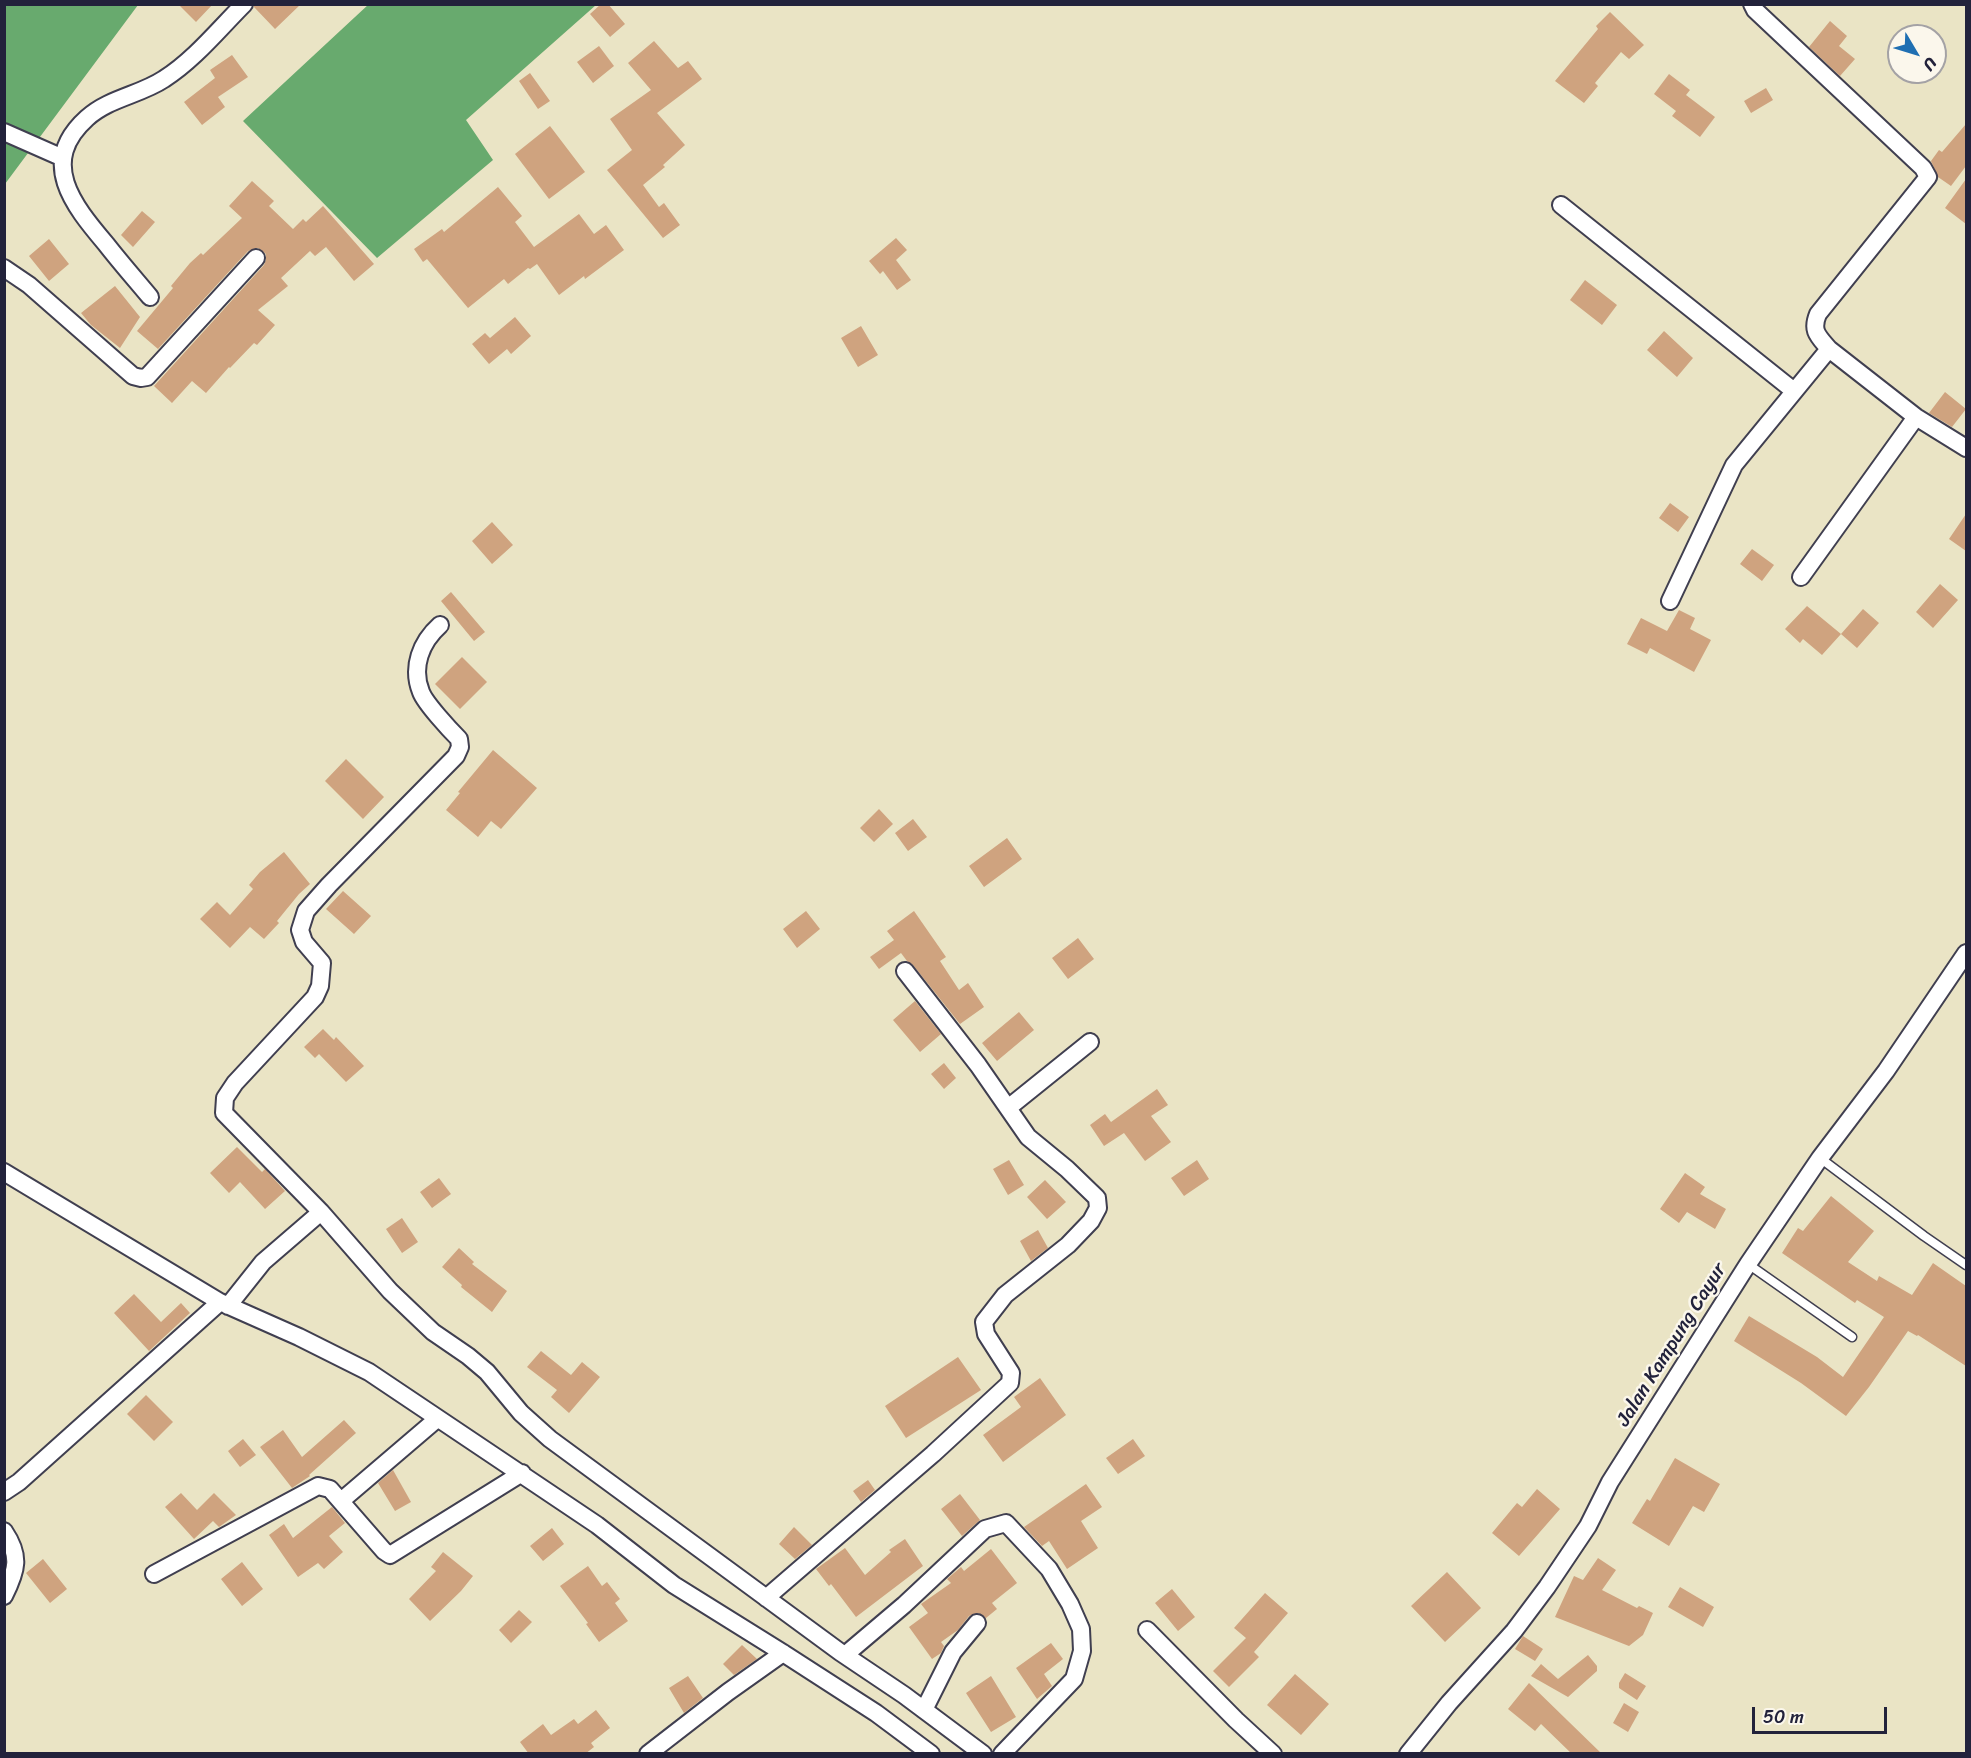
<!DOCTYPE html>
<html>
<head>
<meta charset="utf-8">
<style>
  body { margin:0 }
  #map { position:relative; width:1971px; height:1758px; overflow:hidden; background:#eae4c5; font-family:Sriracha,sans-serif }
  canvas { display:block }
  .frame { position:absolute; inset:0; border:6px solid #22223b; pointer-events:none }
  .north { position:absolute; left:1887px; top:24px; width:60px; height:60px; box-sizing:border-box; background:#fbf7ec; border:2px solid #a4a2a5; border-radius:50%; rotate:128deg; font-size:16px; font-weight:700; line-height:24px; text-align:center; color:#22223b }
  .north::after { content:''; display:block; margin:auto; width:21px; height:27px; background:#1f6fb2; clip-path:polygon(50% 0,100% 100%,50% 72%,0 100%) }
  .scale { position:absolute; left:1752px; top:1707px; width:135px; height:27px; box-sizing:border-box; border:3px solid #22223b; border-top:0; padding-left:8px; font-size:18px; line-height:21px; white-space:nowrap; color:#22223b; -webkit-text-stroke:4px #fbf7ec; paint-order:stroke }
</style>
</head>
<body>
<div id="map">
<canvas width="1971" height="1758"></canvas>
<div class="frame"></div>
<div class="north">U</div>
<div class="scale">50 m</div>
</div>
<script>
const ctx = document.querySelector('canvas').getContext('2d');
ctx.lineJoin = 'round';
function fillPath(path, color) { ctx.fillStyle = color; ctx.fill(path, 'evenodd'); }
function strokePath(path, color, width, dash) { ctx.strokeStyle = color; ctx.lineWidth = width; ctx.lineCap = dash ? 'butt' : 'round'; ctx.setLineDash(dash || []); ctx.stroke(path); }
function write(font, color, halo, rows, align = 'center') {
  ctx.font = font + ' Sriracha,sans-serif'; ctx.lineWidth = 5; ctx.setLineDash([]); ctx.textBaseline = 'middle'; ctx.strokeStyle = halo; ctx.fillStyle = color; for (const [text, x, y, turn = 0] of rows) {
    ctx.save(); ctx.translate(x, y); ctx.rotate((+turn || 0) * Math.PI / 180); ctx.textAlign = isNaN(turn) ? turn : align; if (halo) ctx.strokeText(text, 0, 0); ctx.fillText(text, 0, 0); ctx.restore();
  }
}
const forest = new Path2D(`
  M369,4L596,5L466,120L493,160L377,258L243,121Z
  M5,5H138L5,184Z`);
const building = new Path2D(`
  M178,4H213L196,22Z
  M254,4H301L275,29L254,7Z
  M601,4H608L625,24L610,37L590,14Z
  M1610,12L1644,45L1629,59L1621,52L1595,83L1598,86L1584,103L1555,81L1598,29L1596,26Z
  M1830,21L1847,36L1839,46L1855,59L1840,76L1809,47Z
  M654,41L678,68L688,61L702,79L657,113L685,145L663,165L665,167L643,185L659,207L664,203L680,225L663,238L607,170L632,150L610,119L651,90L628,63Z
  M599,46L614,66L593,83L577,62Z
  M232,55L248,77L218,97L225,107L202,125L184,102L215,78L210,70Z
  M530,73L550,101L538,109L519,81Z
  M1669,74L1690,90L1686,95L1715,117L1700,137L1672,116L1676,111L1654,94Z
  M1766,88L1773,100L1751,113L1744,101Z
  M1966,124V166L1951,186L1938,177L1931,161L1939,150L1942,152Z
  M550,126L585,172L549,199L515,154Z
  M1966,179V224L1945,208Z
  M252,181L274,201L269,206L293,229L303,219L306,222L323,206L374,264L354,281L326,247L315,256L310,251L281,278L288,286L258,310L275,325L257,345L254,343L230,368L229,367L206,393L192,381L172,403L154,386L264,265L266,260V254L258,248L248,251L158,349L137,331L173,288L171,286L190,263L201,253L203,255L242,218L229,206Z
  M498,187L522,216L515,222L534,247L579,214L594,234L606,225L624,250L585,279L584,276L559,295L537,264L530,269L528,268L508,284L504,279L468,308L427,259L423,262L414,249L442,229L444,232Z
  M142,211L155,222L133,247L121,235Z
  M896,238L907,250L896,260L911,280L897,290L883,271L880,274L869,261Z
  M49,239L69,264L49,281L29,256Z
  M1585,280L1617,305L1602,325L1570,300Z
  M115,286L140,317L120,348L91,325L81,313Z
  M515,317L531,336L511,354L507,349L489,364L472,344L485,333L490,338Z
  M861,326L878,355L858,367L841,338Z
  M1664,331L1693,358L1677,377L1647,350Z
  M1945,392L1966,409L1952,427L1929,413Z
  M1670,503L1689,517L1678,532L1659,518Z
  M1966,514V551L1949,539Z
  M492,522L513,545L492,564L472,541Z
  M1752,549L1774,565L1762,581L1740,564Z
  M1940,584L1958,600L1933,628L1916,612Z
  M451,592L485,632L474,641L441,601Z
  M1807,606L1841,634L1822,655L1803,639L1800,643L1785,629Z
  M1863,609L1879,623L1857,648L1841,634Z
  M1679,610L1695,618L1690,629L1711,640L1694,672L1650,648L1647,654L1627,644L1641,618L1667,631Z
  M462,657L487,682L460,709L435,684Z
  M493,750L537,788L501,829L491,821L478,837L446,810L460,793L458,792Z
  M346,759L384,797L363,819L325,781Z
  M879,809L893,824L874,842L860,828Z
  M913,819L927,837L908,851L895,833Z
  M1007,838L1022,859L984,887L969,866Z
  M284,852L310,884L299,894L277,921L279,923L264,939L250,927L230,948L200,919L217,902L230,915L253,889L249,885L260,872Z
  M343,891L371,916L354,934L326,909Z
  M806,911L820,929L797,948L783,929Z
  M914,911L946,957L940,961L959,990L968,983L984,1007L960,1024L913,965L907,961L901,953L879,969L870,957L894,940L887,931Z
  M1078,938L1094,959L1068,979L1052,958Z
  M915,1001L941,1034L920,1052L893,1020Z
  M1019,1012L1034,1030L997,1061L982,1043Z
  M323,1029L334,1040L336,1037L364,1066L346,1082L319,1054L315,1058L304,1047Z
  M944,1063L956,1078L944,1089L931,1074Z
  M1157,1089L1168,1105L1151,1116L1171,1142L1145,1161L1124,1133L1104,1146L1090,1125L1105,1114L1111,1122Z
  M237,1147L262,1172L265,1169L285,1191L265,1209L240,1182L229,1193L210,1173Z
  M1009,1160L1024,1185L1008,1195L993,1169Z
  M1197,1160L1209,1179L1184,1196L1171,1178Z
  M1685,1173L1705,1187L1700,1194L1726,1209L1715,1229L1687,1212L1679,1223L1660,1209Z
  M439,1178L451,1194L432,1208L420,1192Z
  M1045,1180L1066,1202L1047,1219L1027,1197Z
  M1831,1196L1874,1231L1848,1262L1877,1281L1879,1276L1912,1295L1933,1263L1966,1286V1366L1918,1335L1917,1336L1908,1331L1869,1387L1846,1416L1801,1383L1734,1341L1749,1316L1817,1357L1843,1377L1884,1317L1857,1300L1855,1303L1782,1253L1798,1228L1803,1231Z
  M402,1218L418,1242L402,1253L386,1229Z
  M1038,1230L1048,1248L1031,1261L1020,1241Z
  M459,1248L474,1262L472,1264L507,1291L492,1312L461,1287L462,1285L442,1267Z
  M134,1294L161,1322L181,1303L190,1313L149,1351L114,1313Z
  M541,1351L571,1375L582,1362L600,1377L569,1413L551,1397L557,1390L527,1367Z
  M958,1357L981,1390L906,1438L885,1406Z
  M1040,1378L1066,1415L1003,1462L983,1435L1021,1407L1014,1397Z
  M146,1395L173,1422L154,1441L127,1414Z
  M344,1420L356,1433L309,1475L310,1476L292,1488L260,1447L283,1430L302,1457Z
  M243,1439L256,1455L240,1467L228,1451Z
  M1133,1439L1145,1456L1118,1474L1106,1458Z
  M1675,1458L1720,1484L1704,1512L1693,1506L1669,1546L1632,1523L1647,1499L1650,1501Z
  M393,1470L411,1502L395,1511L378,1483Z
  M868,1480L875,1490L861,1502L853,1491Z
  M1086,1484L1102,1507L1081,1521L1098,1548L1067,1569L1049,1541L1042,1546L1024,1527Z
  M1537,1489L1560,1509L1519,1556L1492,1533L1517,1503L1522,1507Z
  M181,1493L197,1510L214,1493L236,1515L219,1527L213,1521L194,1539L165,1507Z
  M960,1494L980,1520L962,1536L941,1509Z
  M332,1507L345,1523L329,1536L343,1552L324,1569L318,1563L298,1577L269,1535L284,1524L293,1538Z
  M794,1527L812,1545L795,1559L779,1544Z
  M552,1528L564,1544L543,1561L530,1546Z
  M905,1539L923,1566L856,1617L831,1584L829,1586L816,1569L845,1548L865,1575L891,1552L889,1550Z
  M991,1549L1017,1583L992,1603L997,1609L986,1618L978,1613L969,1616L958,1630L941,1642L944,1646L941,1653L932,1659L909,1627L928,1613L921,1604L951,1583L947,1579L961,1567L964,1571Z
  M443,1552L473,1576L461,1591L430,1621L409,1599L436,1571L431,1567Z
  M1598,1558L1616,1570L1602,1590L1637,1608L1639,1606L1653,1613L1643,1635L1629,1646L1555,1617L1574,1576L1583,1580Z
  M43,1559L67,1589L50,1603L26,1573Z
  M242,1562L263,1589L242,1606L221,1579Z
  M588,1566L602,1586L607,1582L620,1599L615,1603L628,1621L599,1642L586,1624L588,1623L560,1586Z
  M1447,1572L1481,1608L1445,1642L1411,1606Z
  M1680,1587L1714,1607L1703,1627L1668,1607Z
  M1172,1589L1195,1617L1178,1631L1155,1603Z
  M1265,1593L1288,1613L1254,1652L1259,1657L1229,1687L1213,1671L1246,1638L1234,1628Z
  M519,1610L532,1622L511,1643L499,1630Z
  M1523,1636L1543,1649L1535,1661L1515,1649Z
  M1051,1643L1063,1659L1044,1674L1052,1686L1037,1699L1016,1668Z
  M742,1645L757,1659L734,1675L723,1664Z
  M1588,1655L1597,1666V1671L1568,1697L1531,1676L1541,1664L1558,1679Z
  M1625,1673L1646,1686L1637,1700L1619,1688V1683Z
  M1295,1674L1329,1704L1301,1735L1267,1705Z
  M688,1676L703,1698L684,1713L669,1688Z
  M991,1676L1016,1717L991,1732L966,1693Z
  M1529,1683L1567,1720L1602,1754H1572L1541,1724L1535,1731L1508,1709Z
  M1624,1703L1639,1712L1628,1732L1613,1723Z
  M596,1710L610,1728L591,1743L594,1747L585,1754H529L520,1742L543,1724L551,1735L574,1719L578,1724Z`);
const service = new Path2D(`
  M1820,1158L1924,1236L1966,1265
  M1748,1264L1852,1337`);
const minor = new Path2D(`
  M1752,4L1755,10L1923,168L1928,177L1818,314C1811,331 1818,336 1829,349L1916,417L1966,448
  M4,132L63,158
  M1561,205L1794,391
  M4,268L29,285L133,376L141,378L147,377L256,258
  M150,297C135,279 120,262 106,244C73,205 38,162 87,118C109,98 140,95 164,79C194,60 219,29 244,4
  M1801,577L1916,417
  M1670,601L1734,465L1829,349
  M440,625C421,642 411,667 421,692C425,703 450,730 459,739L460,747L456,756L329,885L306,911L300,930L304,942L322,963L320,986L315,997L235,1083L225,1098L224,1113L321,1212L390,1291L433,1332L468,1356L487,1372L521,1413L550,1439L840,1652L904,1695L983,1754
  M1008,1108L1090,1042
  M4,1172L220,1302L299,1337L369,1372L597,1525L674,1585L783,1653L876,1713L931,1754
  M228,1306L263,1262L321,1212
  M4,1492L19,1482L220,1302
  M341,1501L437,1419
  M4,1531C21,1556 17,1570 4,1596
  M154,1574L318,1486L330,1489L384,1551L390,1555L522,1473
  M766,1598L933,1454L1010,1383L1011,1373L986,1334L984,1322L1005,1295L1068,1245L1091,1221L1098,1208L1097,1198L1067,1169L1028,1137L978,1065L905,971
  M1147,1630L1236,1720L1273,1754
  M845,1655L904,1605L985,1529L1006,1523L1049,1569L1070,1604L1081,1629L1082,1651L1074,1679L1002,1754
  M924,1710L953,1652L977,1623
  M648,1754L728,1692L783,1653
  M1408,1754L1449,1703L1514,1631L1547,1587L1588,1526L1610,1482L1748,1264L1820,1158L1886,1071L1966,953`);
const streetNames = [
  ["Jalan Kampung Cayur",1672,1345,-58]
];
fillPath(forest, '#68aa6e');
fillPath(building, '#cfa37f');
strokePath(service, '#403f50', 11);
strokePath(minor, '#403f50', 20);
strokePath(service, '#fff', 8);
strokePath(minor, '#fff', 16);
write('20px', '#22223b', '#fbf7ec', streetNames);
</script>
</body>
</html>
